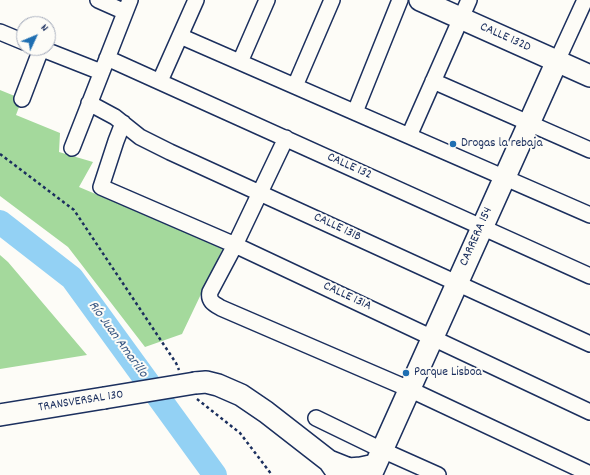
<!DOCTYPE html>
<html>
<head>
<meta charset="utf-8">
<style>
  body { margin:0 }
  #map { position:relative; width:590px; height:475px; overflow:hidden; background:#fdfcf7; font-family:Dekko,sans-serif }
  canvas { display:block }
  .north { position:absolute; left:16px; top:16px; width:40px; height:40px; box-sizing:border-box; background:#fdfcf7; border:1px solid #a3aaba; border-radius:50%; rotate:46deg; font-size:11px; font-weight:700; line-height:16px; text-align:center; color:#1b2f5e }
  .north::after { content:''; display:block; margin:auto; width:14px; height:18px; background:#1f6fb2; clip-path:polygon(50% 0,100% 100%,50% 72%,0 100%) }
</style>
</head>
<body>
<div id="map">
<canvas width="590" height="475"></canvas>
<div class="north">N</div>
</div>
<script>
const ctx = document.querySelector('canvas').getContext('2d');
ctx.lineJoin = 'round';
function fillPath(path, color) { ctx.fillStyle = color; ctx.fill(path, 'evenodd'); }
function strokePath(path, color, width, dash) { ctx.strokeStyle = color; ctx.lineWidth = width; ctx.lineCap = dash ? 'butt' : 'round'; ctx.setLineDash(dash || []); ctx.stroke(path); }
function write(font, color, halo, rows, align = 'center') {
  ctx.font = font + ' Dekko,sans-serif'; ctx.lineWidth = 4; ctx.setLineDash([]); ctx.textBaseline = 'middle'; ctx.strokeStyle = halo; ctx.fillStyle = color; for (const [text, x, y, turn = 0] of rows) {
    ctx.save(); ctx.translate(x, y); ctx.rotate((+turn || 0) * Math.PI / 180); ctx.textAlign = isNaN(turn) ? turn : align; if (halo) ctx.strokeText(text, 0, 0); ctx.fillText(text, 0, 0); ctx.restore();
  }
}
const green = new Path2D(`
  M0,90L22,99L16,115L60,133L59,152L93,162L79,187L223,248L182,334L145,347L68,247L0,196Z
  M0,255L8,262L87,355L0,369Z`);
const river = new Path2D(`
  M0,222L72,278L215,475`);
const path = new Path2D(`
  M0,154L74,210L176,363L179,370
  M197,399L240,433L272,475`);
const street = new Path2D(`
  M98,0L125,12
  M0,32L24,42
  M180,36L590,215
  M40,48L101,72
  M107,58L590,276
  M557,61L585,0
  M240,62L267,0
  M160,81L196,0
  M433,81L590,150
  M295,86L332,0
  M22,99L41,49
  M89,103L115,117L140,137L170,152L590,344
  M355,112L400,0
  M123,123L116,141L101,187L235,245L590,412
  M409,136L469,0
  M286,138L235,245L210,292C208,301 214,304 221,308L409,389L590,474
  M72,148L130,0
  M316,418L382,450L438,475`);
const secondary = new Path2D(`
  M420,0L590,76
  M195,383L206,382L218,385L241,395L266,412L329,461L339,475
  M0,415L104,398
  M329,461L349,469L361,468L375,465
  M371,475L557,61`);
const secondaryBridge = new Path2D(`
  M104,398L195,383`);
const markers = [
  [453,144,4,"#1f6fb2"],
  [406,373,4,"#1f6fb2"]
];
const streetNames = [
  ["CALLE 132D",505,38,24],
  ["CALLE 132",349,167,24],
  ["CALLE 131B",337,228,25],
  ["CARRERA 154",477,237,-66],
  ["CALLE 131A",347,297,25],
  ["TRANSVERSAL 130",81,402,-9]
];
const poiNames = [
  ["Drogas la rebaja",461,144],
  ["Parque Lisboa",414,373]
];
const waterNames = [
  ["Río Juan Amarillo",117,340,54]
];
fillPath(green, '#a4d99c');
strokePath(river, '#93d1f4', 24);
strokePath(street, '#1b2f5e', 18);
strokePath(secondary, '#1b2f5e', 24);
strokePath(path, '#1b2f5e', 2.5, [3, 3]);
strokePath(street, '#fdfcf7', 15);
strokePath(secondary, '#fdfcf7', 21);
strokePath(secondaryBridge, '#1b2f5e', 24, []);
strokePath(secondaryBridge, '#fdfcf7', 21);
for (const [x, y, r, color] of markers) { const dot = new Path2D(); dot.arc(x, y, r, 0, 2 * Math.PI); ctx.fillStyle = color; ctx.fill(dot); strokePath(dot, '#fdfcf7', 1.5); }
write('13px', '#1b2f5e', '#fdfcf7', streetNames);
write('13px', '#1b2f5e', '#fdfcf7', poiNames, 'left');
write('italic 14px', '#395884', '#fdfcf7', waterNames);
</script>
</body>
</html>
